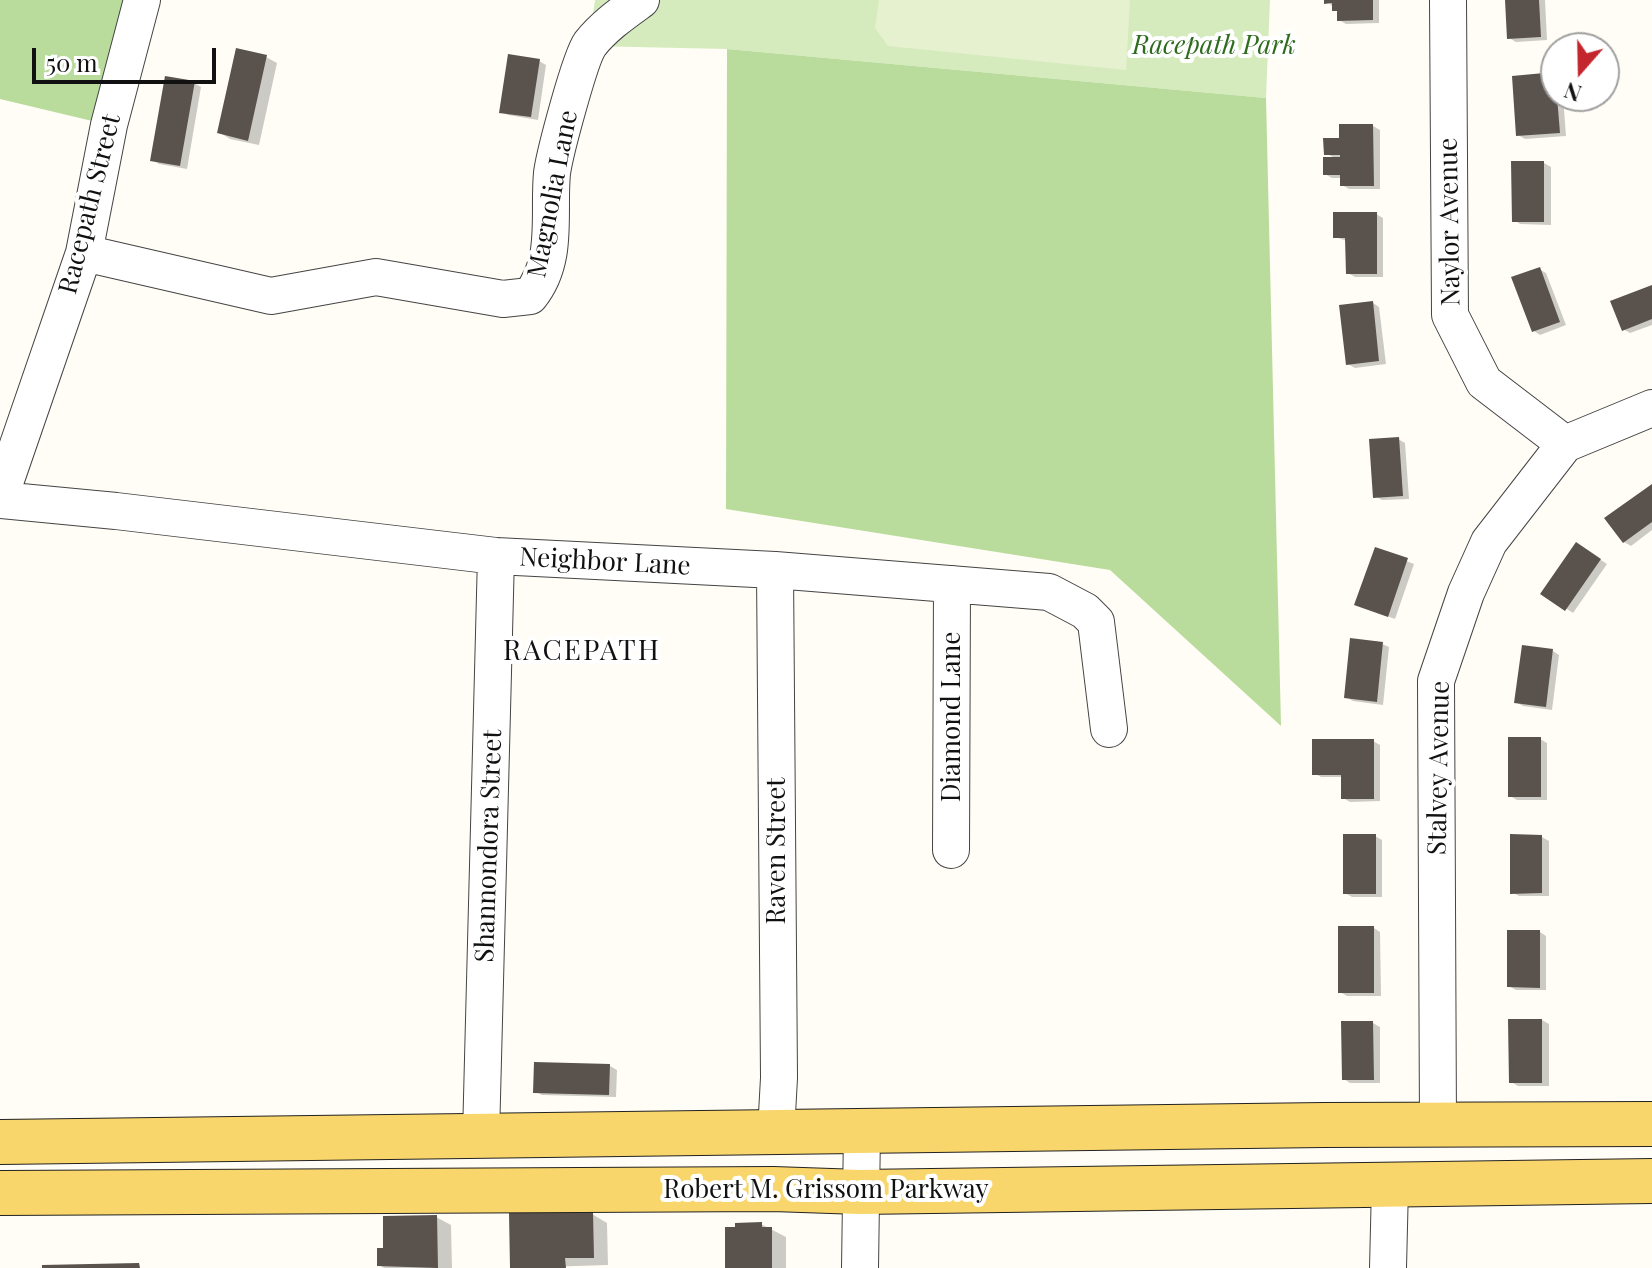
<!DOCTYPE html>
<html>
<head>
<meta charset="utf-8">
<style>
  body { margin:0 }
  #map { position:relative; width:1652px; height:1268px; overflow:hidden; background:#fffdf5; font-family:"Playfair Display",serif }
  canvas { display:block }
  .north { position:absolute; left:1540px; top:32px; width:80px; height:80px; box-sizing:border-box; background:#fff; border:2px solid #a0a0a0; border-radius:50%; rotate:200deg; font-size:22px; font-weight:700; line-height:32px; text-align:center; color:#111 }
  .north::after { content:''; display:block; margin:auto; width:28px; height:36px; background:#c4262e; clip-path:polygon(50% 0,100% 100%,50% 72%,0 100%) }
  .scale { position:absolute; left:32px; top:48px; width:184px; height:36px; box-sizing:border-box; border:4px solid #111; border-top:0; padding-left:10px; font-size:24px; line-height:28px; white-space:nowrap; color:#111; -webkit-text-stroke:6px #fff; paint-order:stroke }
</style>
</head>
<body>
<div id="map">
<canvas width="1652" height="1268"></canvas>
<div class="north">N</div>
<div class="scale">50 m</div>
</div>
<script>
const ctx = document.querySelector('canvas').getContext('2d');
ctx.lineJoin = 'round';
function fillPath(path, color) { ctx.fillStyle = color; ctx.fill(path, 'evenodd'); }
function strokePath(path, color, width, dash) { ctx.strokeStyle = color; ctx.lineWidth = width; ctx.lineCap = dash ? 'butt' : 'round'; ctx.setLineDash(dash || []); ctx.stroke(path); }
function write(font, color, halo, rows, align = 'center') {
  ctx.font = font + ' "Playfair Display",serif'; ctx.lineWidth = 8; ctx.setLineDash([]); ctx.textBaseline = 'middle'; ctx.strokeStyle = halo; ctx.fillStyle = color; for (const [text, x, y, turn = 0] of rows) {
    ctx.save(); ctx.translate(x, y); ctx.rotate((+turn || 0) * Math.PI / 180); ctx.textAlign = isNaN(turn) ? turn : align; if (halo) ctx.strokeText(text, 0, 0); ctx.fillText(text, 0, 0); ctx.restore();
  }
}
const green = new Path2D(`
  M595,0H1270L1266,98L727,49L588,46Z`);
const forest = new Path2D(`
  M0,0H142L109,125L0,99Z
  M727,49L1266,98L1281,726L1110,570L726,509Z`);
const pitch = new Path2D(`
  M879,0H1130L1126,70L888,46L875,28Z`);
const shadow = new Path2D(`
  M1326,0H1379V23L1346,24L1339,20V13Z
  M1507,0H1545L1547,40L1516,42L1509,38Z
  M266,57L277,63L259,145L230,139L219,132Z
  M539,61L546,65L538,120L508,115L502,111Z
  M1555,74L1556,96H1563L1566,136L1525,139L1518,135Z
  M194,83L201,87L187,169L159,164L153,160Z
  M1373,126L1380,130V189H1349L1342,185V178H1332L1325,174L1336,159L1326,153L1341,140Z
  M1544,163L1551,167V225L1520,224L1514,220Z
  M1376,214L1383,218V277H1355L1348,273L1347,241L1335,237Z
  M1539,269L1546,273L1566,325L1540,335L1534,331Z
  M1652,287V325L1630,333L1623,329Z
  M1373,303L1379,307L1386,364L1355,368L1348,364Z
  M1398,439L1405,443L1409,499L1382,500L1375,496Z
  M1652,487V530L1631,546L1624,542Z
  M1583,548L1607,564L1573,613L1543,593Z
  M1376,549L1414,564L1395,619L1357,605Z
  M1382,644L1389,647L1383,705L1353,701L1346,697Z
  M1553,651L1559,655L1552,710L1523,706L1516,702Z
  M1540,739L1547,743V800H1517L1510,796Z
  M1373,741L1380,745V801L1350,802L1343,798V777H1321L1314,773Z
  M1375,836L1382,840V897H1352L1345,893Z
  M1542,837L1549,841V896H1519L1512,892Z
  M1374,928L1380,932L1381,996H1347L1340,992Z
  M1540,932L1546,936V990H1516L1509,986Z
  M1542,1020L1549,1024V1086H1518L1511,1082Z
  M1373,1023L1380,1027V1083H1350L1344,1079Z
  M610,1066L617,1070L616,1097L542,1095L535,1091Z
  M592,1214L607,1223L608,1265L512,1268Z
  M436,1217L451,1225L452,1268H384L379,1265L386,1250Z
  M761,1224L786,1237V1268H727L737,1229Z`);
const building = new Path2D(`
  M1324,0H1373V20L1337,21V11H1332V3L1324,4Z
  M1505,0H1539L1541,37L1507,39Z
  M236,48L267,55L248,141L217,133Z
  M508,54L540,59L531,117L499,113Z
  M1555,72L1560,133L1516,136L1512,76Z
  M165,76L195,81L180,166L150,161Z
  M1339,124H1373L1374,186H1340V175H1323V157H1340V155H1324L1323,138H1339Z
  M1511,161H1544V222H1512Z
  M1333,212H1377V274H1346L1345,238H1333Z
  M1540,267L1560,322L1532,332L1511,277Z
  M1652,285V319L1622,331L1610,301Z
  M1373,301L1379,361L1346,365L1339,305Z
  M1399,437L1403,496L1373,498L1369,439Z
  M1652,484V522L1623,543L1604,518Z
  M1576,542L1601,559L1565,611L1540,594Z
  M1375,547L1408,558L1388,617L1354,605Z
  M1350,638L1383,642L1377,702L1344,698Z
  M1522,645L1553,649L1546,707L1514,703Z
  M1508,737H1541V797H1508Z
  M1312,739H1374V799H1341V775H1312Z
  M1343,834H1376V894H1343Z
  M1510,834L1542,835V893L1510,894Z
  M1338,926H1374V993H1338Z
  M1507,930H1540V988L1507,987Z
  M1508,1019H1542V1083H1509Z
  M1341,1021H1373L1374,1080H1342Z
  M534,1062L610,1064L609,1095L533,1093Z
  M593,1212L594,1258H565L566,1268H510L509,1213Z
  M437,1215L438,1268L377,1266V1248H383V1216Z
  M762,1222V1227H772V1268H725V1227H735V1223Z
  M139,1263L140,1268H42V1265Z`);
const minor = new Path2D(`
  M1448,0L1450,315L1484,382L1565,444
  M84,253L271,296L376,277L503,299L530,296C559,260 548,215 552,173C555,152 580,58 590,44C604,26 623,13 641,0
  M0,497L84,253L109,125L142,0
  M0,500L116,511L496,556L775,570L1049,592L1085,611L1096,622L1109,729
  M775,570L779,1078L776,1132
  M951,850L952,584
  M1438,1125L1436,681L1466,593L1489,542L1565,444L1652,408
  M481,1136L496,556
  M860,1268L862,1131
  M1388,1268L1390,1186`);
const major = new Path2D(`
  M0,1142L1324,1125L1652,1124
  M0,1193L773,1189L860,1192L1652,1181`);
const parkNames = [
  ["Racepath Park",1214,46]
];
const streetNames = [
  ["Magnolia Lane",553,194,-79],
  ["Racepath Street",90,204,-76],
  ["Naylor Avenue",1450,222,-91],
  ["Neighbor Lane",605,562,3],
  ["Diamond Lane",952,717,-90],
  ["Stalvey Avenue",1439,768,-89],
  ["Shannondora Street",489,846,-88],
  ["Raven Street",777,851,-90],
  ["Robert M. Grissom Parkway",826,1190]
];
const neighbourhoodNames = [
  ["RACEPATH",582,651]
];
fillPath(green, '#d5ebbd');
fillPath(forest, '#b9dc9c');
fillPath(pitch, '#e6f2cf');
fillPath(shadow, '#0003');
fillPath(building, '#5a524d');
strokePath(minor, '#444', 38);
strokePath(major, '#222', 46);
strokePath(minor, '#fff', 36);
strokePath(major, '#f9d66b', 44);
write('italic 26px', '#2f6b1f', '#fff', parkNames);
write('26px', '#111', '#fff', streetNames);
ctx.letterSpacing = '2px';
write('28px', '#111', '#fff', neighbourhoodNames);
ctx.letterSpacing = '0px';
</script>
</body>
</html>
